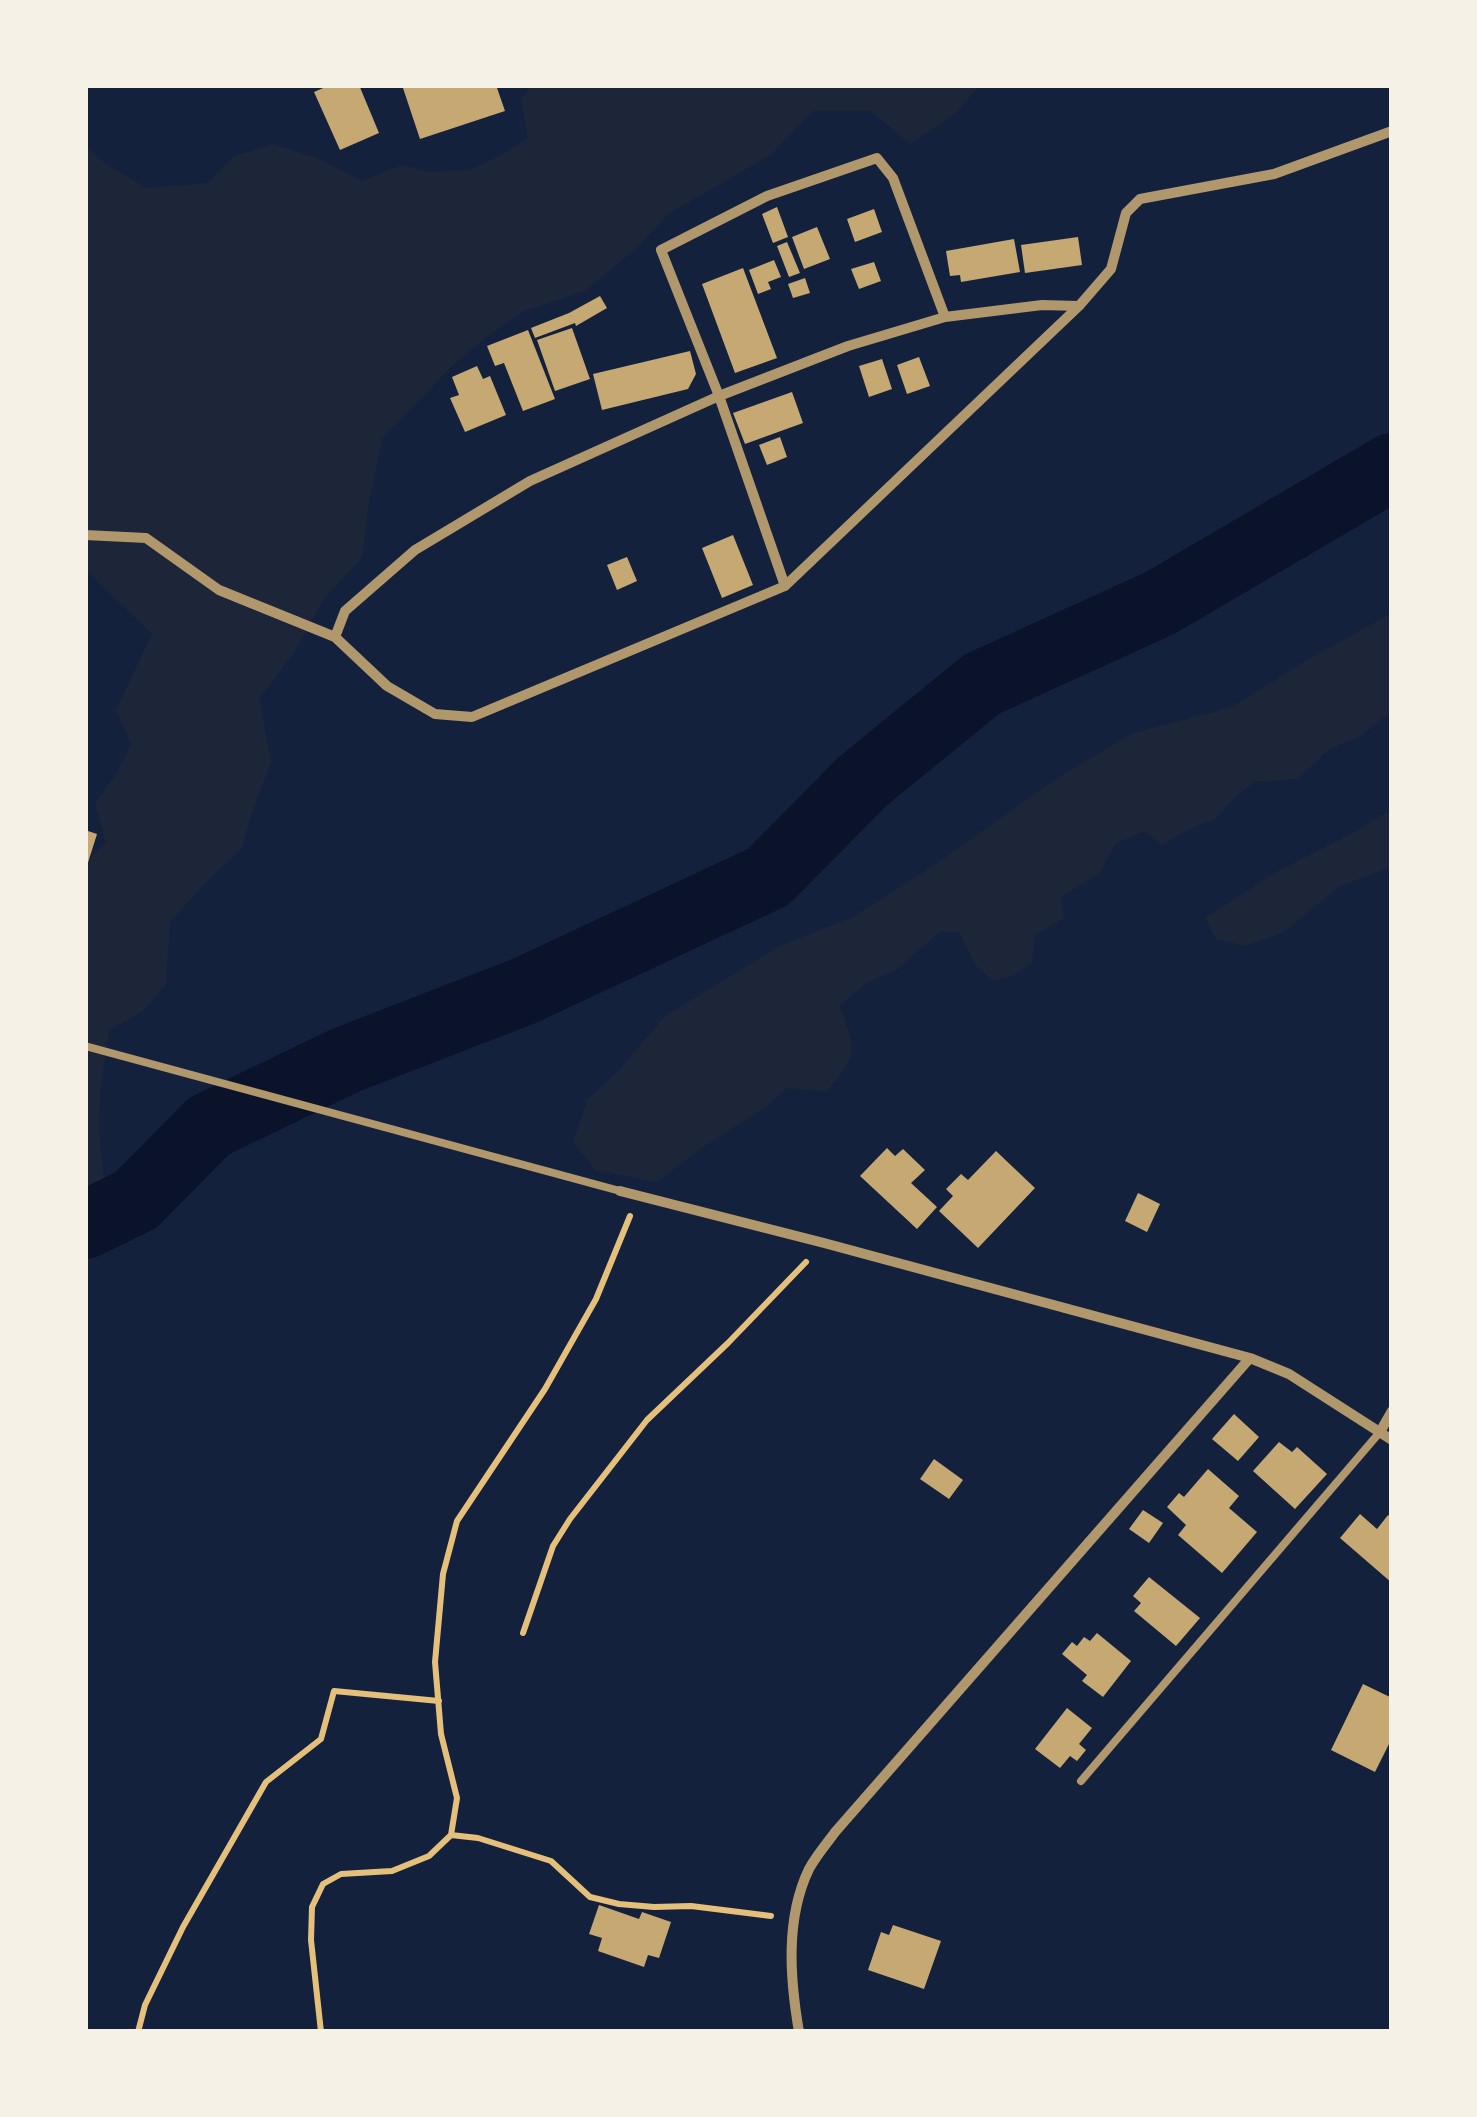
<!DOCTYPE html>
<html>
<head>
<meta charset="utf-8">
<style>
  body { margin:0 }
  #map { position:relative; width:1477px; height:2117px; overflow:hidden; background:#14213d; font-family:"Source Serif 4",serif }
  canvas { display:block }
  .frame { position:absolute; inset:0; border:88px solid #f6f1e7; pointer-events:none }
</style>
</head>
<body>
<div id="map">
<canvas width="1477" height="2117"></canvas>
<div class="frame"></div>
</div>
<script>
const ctx = document.querySelector('canvas').getContext('2d');
ctx.lineJoin = 'round';
function fillPath(path, color) { ctx.fillStyle = color; ctx.fill(path, 'evenodd'); }
function strokePath(path, color, width, dash) { ctx.strokeStyle = color; ctx.lineWidth = width; ctx.lineCap = dash ? 'butt' : 'round'; ctx.setLineDash(dash || []); ctx.stroke(path); }
const green = new Path2D(`
  M532,85H980L957,112L910,144L870,111H813L772,154L668,214L639,246L585,291L522,312L488,336L452,366L382,439L369,502L362,558L325,597L293,654L259,699L271,762L251,816L242,848L207,881L170,922L166,984L143,1011L109,1031L100,1090L99,1134L106,1195L100,1237L85,1264V864L106,843L95,804L117,772L131,744L116,710L152,634L85,569V144L107,165L147,188L208,183L234,156L274,144L322,160L362,181L401,165L430,172L469,170L503,154L528,138L521,99Z
  M1392,613V711L1359,737L1331,748L1298,779L1254,782L1234,798L1214,820L1190,829L1162,845L1144,831L1115,844L1100,873L1060,897L1064,918L1035,935L1032,963L1013,976L992,981L976,966L959,932H940L896,970L866,983L840,1006C857,1053 858,1053 827,1092L787,1088L764,1108L700,1149L657,1182L595,1170L573,1141L587,1100L620,1069L665,1016L780,946L853,917L933,866L1056,779L1133,733L1232,707L1309,659Z
  M1392,809V867L1340,886L1284,932L1245,946L1216,939L1205,918L1278,871L1353,833Z`);
const river = new Path2D(`
  M85,1225L136,1200L209,1126L346,1060L524,991L768,877L863,781L982,684L1160,603L1392,467`);
const building = new Path2D(`
  M330,85H359L379,133L340,150L314,92Z
  M402,85H496L505,111L420,139Z
  M777,207L788,237L773,243L762,214Z
  M874,209L882,232L855,242L847,219Z
  M817,227L830,259L804,269L792,237Z
  M1078,237L1082,265L1025,273L1021,245Z
  M1014,239L1020,272L961,282L960,275L950,276L946,251Z
  M787,242L800,273L789,277L777,246Z
  M774,260L781,277L768,282L771,289L758,294L749,270Z
  M874,262L881,281L859,289L851,269Z
  M743,268L777,358L735,373L702,284Z
  M805,278L810,293L793,298L788,284Z
  M600,296L607,308L576,326L575,323L535,338L531,328L569,313Z
  M572,328L590,379L555,391L537,340Z
  M528,330L555,399L523,411L504,363L495,366L487,346Z
  M690,351L696,374L688,389L602,410L593,374Z
  M919,357L930,386L907,394L897,365Z
  M882,359L892,389L869,397L859,366Z
  M477,366L483,379L490,376L506,415L465,432L450,398L459,395L452,377Z
  M792,392L803,423L745,444L733,413Z
  M780,437L787,457L767,465L759,445Z
  M733,535L753,585L722,598L702,548Z
  M627,557L637,581L617,590L607,565Z
  M85,830L97,834L86,869H85Z
  M887,1148L895,1156L903,1149L925,1170L911,1183L937,1207L917,1229L860,1176Z
  M996,1151L1035,1188L978,1248L939,1211L953,1196L946,1189L961,1174L968,1180Z
  M1138,1193L1160,1204L1147,1232L1125,1221Z
  M1234,1414L1259,1437L1238,1461L1212,1439Z
  M1279,1442L1292,1452L1297,1447L1327,1474L1295,1509L1253,1471Z
  M934,1459L963,1480L949,1499L920,1479Z
  M1208,1469L1239,1496L1229,1508L1257,1532L1222,1573L1178,1535L1186,1525L1167,1507L1179,1493L1184,1497Z
  M1143,1510L1163,1523L1149,1543L1129,1529Z
  M1360,1514L1377,1529L1388,1515L1392,1518V1583L1340,1538Z
  M1149,1577L1200,1618L1176,1646L1134,1611L1141,1603L1133,1596Z
  M1097,1633L1131,1661L1103,1697L1082,1681L1087,1675L1062,1654L1072,1642L1077,1646L1084,1637L1090,1641Z
  M1363,1684L1392,1698V1738L1375,1772L1331,1750Z
  M1067,1708L1092,1728L1079,1744L1086,1750L1077,1761L1070,1756L1060,1768L1035,1749Z
  M599,1905L639,1919L642,1912L671,1922L659,1958L648,1955L644,1967L598,1951L602,1938L589,1934Z
  M893,1925L941,1941L924,1989L868,1970L881,1932L889,1935Z`);
const path = new Path2D(`
  M523,1633L553,1546L570,1519L647,1420L728,1343L806,1262
  M451,1835L478,1838L551,1861L590,1897L619,1904L654,1907L691,1906L771,1916
  M138,2032L145,2005L183,1927L266,1782L321,1739L334,1691L439,1701
  M321,2032L311,1940L312,1907L323,1884L341,1874L392,1871L429,1856L451,1835L457,1798L441,1734L435,1662L443,1574L457,1521L545,1389L596,1299L630,1216`);
const service = new Path2D(`
  M85,1046L620,1191
  M1081,1781L1380,1432`);
const minor = new Path2D(`
  M1079,306L1042,305L945,317L848,346L719,396L530,481L415,550L345,611L335,637L387,686L435,714L472,717L785,586L1079,306L1111,269L1126,213L1140,199L1274,174L1392,131
  M85,535L146,538L219,590L335,637
  M785,586L719,396L661,250L767,196L877,158L893,178L945,317
  M620,1191L824,1243L1250,1358L1289,1374L1392,1440
  M1380,1432L1392,1411
  M799,2032C790,1979 785,1919 809,1869C816,1856 827,1843 836,1831L1250,1358`);
fillPath(green, '#1d2539');
strokePath(river, '#0b132b', 68);
fillPath(building, '#c6a872');
strokePath(path, '#e5c07b', 6);
strokePath(service, '#b1986c', 8);
strokePath(minor, '#b1986c', 10);
</script>
</body>
</html>
